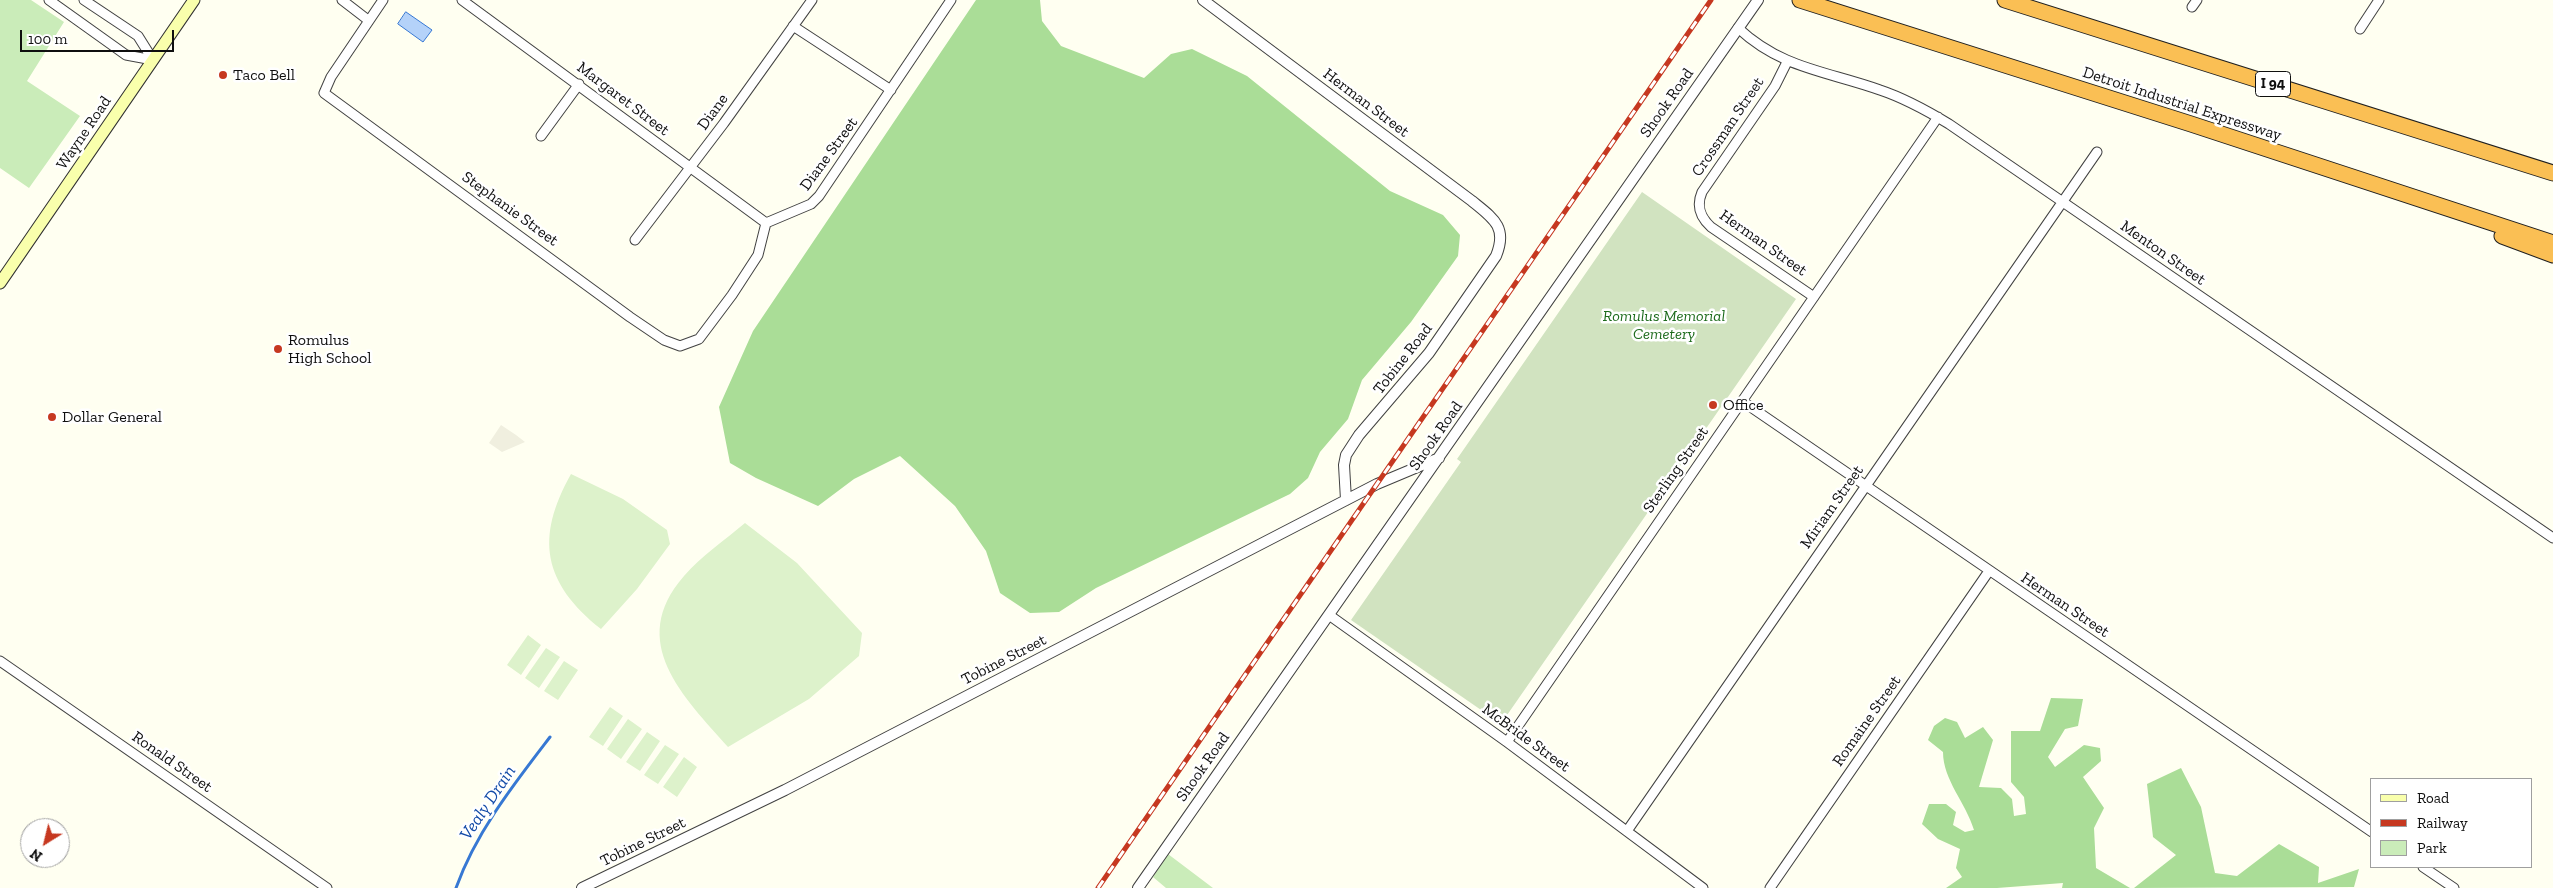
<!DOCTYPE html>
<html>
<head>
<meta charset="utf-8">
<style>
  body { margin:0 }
  #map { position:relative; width:2553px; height:888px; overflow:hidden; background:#fffff1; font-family:"Zilla Slab",serif }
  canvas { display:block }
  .legend { position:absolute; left:2370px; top:778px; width:162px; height:90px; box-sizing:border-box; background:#fff; border:1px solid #9f9f9f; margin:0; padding:6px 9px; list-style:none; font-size:15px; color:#0f0f0f }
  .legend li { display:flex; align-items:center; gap:10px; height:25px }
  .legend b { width:25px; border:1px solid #9f9f9f }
  .north { position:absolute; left:20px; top:818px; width:50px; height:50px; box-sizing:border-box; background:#fff; border:1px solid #9f9f9f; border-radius:50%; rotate:216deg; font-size:14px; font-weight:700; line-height:20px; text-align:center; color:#0f0f0f }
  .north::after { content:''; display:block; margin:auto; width:18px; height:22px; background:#c63820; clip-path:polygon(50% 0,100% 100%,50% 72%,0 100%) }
  .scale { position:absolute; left:20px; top:30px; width:154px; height:22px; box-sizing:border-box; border:2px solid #0f0f0f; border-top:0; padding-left:6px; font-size:15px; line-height:18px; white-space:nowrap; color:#0f0f0f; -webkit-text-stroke:4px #fff; paint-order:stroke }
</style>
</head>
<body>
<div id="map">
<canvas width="2553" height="888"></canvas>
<ul class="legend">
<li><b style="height:6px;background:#f9ffac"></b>Road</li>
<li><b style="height:6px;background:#c63820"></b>Railway</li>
<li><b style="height:14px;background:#caecb9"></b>Park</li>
</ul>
<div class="north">N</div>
<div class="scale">100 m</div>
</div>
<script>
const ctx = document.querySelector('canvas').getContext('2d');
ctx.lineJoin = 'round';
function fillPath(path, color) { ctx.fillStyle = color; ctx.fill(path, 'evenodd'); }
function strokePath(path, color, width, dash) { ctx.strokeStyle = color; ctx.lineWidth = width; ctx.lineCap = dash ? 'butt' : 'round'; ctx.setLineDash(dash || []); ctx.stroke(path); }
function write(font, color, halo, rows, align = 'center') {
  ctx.font = font + ' "Zilla Slab",serif'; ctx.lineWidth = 5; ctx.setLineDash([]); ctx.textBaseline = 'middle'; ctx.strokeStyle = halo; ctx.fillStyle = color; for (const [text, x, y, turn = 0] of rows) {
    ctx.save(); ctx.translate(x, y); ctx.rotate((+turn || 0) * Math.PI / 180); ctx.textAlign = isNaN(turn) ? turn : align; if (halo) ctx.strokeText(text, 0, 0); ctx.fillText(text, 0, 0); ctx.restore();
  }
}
const green = new Path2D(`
  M0,0H31L64,22L27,81L80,116L29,188L0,168Z
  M1168,854L1213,888H1166L1153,877Z`);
const forest = new Path2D(`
  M976,0H1040L1042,21L1061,46L1144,78L1171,54L1192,49L1247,76L1390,191L1443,215L1460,235L1458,256L1411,322L1362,380L1348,419L1320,452L1308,478L1290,494L1096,588L1059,612L1030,613L1000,593L986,551L955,506L900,456L854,479L818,506L756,478L730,463L719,407L753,331Z
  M2051,698L2083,699L2078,726L2065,729L2048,757L2055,767L2084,745L2100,748L2101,761L2083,777L2104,808L2094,828L2096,868L2130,888H2062L2063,883L1997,888H1946L1962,877L1956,868L1960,849L1938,839L1922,824L1929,804H1946L1956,812L1953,825L1965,832L1974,830C1966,803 1943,780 1943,752L1928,740L1934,726L1945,718L1957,722L1965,738L1983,727L1993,740L1979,787L2001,788L2012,799L2014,816L2026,814L2024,797L2011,782V731H2040Z
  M2181,768L2201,807L2215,873L2237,876L2279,844L2319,867L2318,883L2359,869L2354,887L2134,888L2176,855L2153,837L2147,784Z`);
const cemetery = new Path2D(`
  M1642,192L1796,299L1505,718L1497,721L1351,620L1461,462L1457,459Z`);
const pitch = new Path2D(`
  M571,474L623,499L667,530L670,544L637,589L601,629C543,583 535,538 571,474Z
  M745,523L797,563L862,633L859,656L809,699L728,747C684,697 626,642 684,576C701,556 725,540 745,523Z
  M528,635L541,645L521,675L507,665Z
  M546,648L560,657L539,688L525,678Z
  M564,661L578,670L558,700L544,691Z
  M610,707L623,716L603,746L589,737Z
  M628,719L642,729L621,759L607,749Z
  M647,732L660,741L640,771L626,762Z
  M665,745L679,754L658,784L644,775Z
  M684,757L697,767L677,797L663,787Z`);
const plaza = new Path2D(`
  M501,425L516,435L525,442L502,452L489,443Z`);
const water = new Path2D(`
  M406,12L432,30L423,42L398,24Z`);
const stream = new Path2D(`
  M456,888C476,832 514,784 550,737`);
const minor = new Path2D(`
  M49,0L126,55L153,60
  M84,0L138,36L153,60
  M342,0L368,20
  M383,0L331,77L324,93L630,317L664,340L680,346L699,339L732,295L758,255L766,223L811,204L819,196L951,0
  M462,0L766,223
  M2192,7L2197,0
  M793,26L891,90
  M1738,28C1782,69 1827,71 1880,90C1904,98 1926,110 1949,124L2553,538
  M2360,29L2379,0
  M1787,62L1775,86L1702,192C1696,206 1700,217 1711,227L1814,297
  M541,136L579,84
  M635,240L724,123L812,0
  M1742,401L2372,832
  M1329,615L1507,742L1703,888
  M0,661L327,888
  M1507,742L1938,117
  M1627,831L2097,152
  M2423,867L2454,888
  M1770,888L1989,571`);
const tertiary = new Path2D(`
  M1203,0L1472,201C1493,218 1508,227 1496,256L1429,353L1359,435L1346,455L1344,465L1346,500
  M582,888L785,790L1377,484L1439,458
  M1138,888L1758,0`);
const secondary = new Path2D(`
  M0,283L194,0`);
const motorway = new Path2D(`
  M1800,0L2191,124L2553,243
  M2005,0L2553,173
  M2502,236L2553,255`);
const rail = new Path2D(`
  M1098,888L1711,0`);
const markers = [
  [223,75,5,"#c63820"],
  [278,349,5,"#c63820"],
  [1713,405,5,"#c63820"],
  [52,417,5,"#c63820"]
];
const shields = [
  [2273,84,35]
];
const shieldNames = [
  ["I 94",2273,84]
];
const poiNames = [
  ["Taco Bell",233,75],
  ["Romulus",288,340],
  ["High School",288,358],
  ["Office",1723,405],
  ["Dollar General",62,417]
];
const streetNames = [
  ["Margaret Street",623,99,37],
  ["Herman Street",1366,103,37],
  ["Shook Road",1667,103,-55],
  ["Detroit Industrial Expressway",2182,104,18],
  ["Diane",713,112,-54],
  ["Crossman Street",1728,127,-56],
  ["Wayne Road",84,133,-56],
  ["Diane Street",829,154,-54],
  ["Stephanie Street",510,209,36],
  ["Herman Street",1763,243,35],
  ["Menton Street",2163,253,35],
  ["Tobine Road",1403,359,-52],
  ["Shook Road",1436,436,-55],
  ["Sterling Street",1676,470,-55],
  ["Miriam Street",1832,507,-55],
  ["Herman Street",2065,605,34],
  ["Tobine Street",1004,660,-27],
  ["Romaine Street",1867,721,-55],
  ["McBride Street",1526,738,36],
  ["Ronald Street",172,762,35],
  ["Shook Road",1203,767,-55],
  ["Tobine Street",643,842,-26]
];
const parkNames = [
  ["Romulus Memorial",1664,316],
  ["Cemetery",1664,334]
];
const waterNames = [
  ["Vealy Drain",488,803,-56]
];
fillPath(green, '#caecb9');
fillPath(forest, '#aadd97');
fillPath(cemetery, '#d1e3c0');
fillPath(pitch, '#ddf2cb');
fillPath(plaza, '#f0efdf');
fillPath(water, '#b4d2f9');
strokePath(water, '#3778d3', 1);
strokePath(stream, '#3778d3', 3);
strokePath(minor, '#424242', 11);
strokePath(tertiary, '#424242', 12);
strokePath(secondary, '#313131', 13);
strokePath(motorway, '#202020', 17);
strokePath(minor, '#fff', 9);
strokePath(tertiary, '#fff', 10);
strokePath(secondary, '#f9ffac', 11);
strokePath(motorway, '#fabf54', 15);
strokePath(rail, '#c63820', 5);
strokePath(rail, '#fff', 3, [9]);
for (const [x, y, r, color] of markers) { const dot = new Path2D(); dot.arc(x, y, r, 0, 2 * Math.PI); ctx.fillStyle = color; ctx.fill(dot); strokePath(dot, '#fff', 2); }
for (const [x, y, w] of shields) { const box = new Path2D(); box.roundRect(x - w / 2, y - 12.5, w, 25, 4); ctx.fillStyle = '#fff'; ctx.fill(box); strokePath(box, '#0f0f0f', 1); }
write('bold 15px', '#0f0f0f', null, shieldNames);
write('16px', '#0f0f0f', '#fff', poiNames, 'left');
write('16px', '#0f0f0f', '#fff', streetNames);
write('italic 16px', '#1d6b1c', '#fff', parkNames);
write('italic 18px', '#124aa7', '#fff', waterNames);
</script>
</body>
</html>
